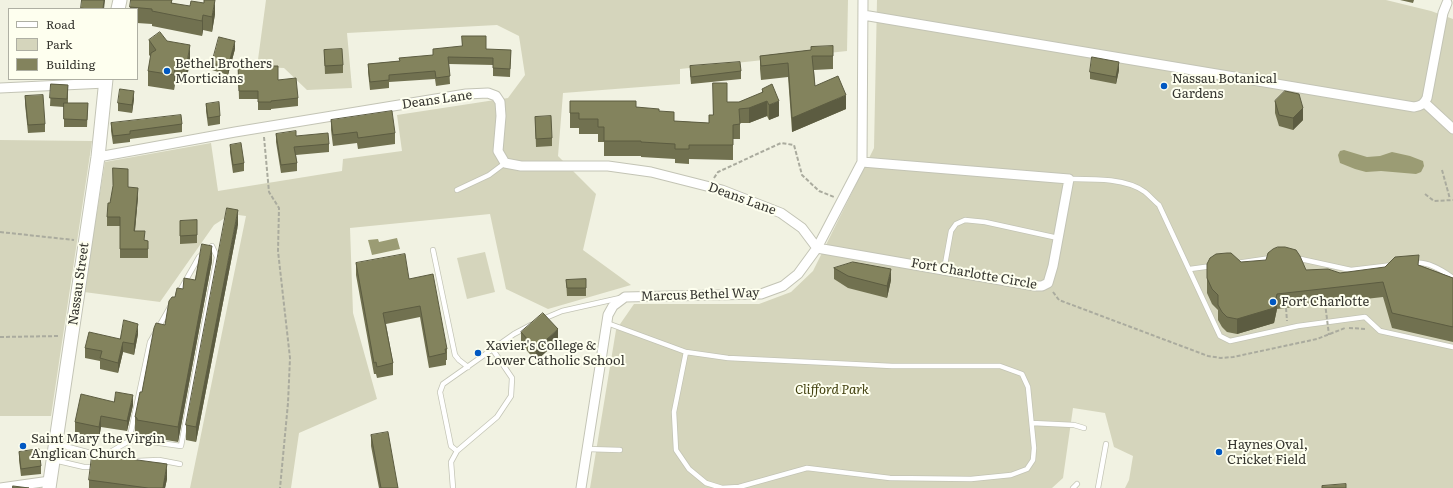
<!DOCTYPE html>
<html>
<head>
<meta charset="utf-8">
<style>
  body { margin:0 }
  #map { position:relative; width:1453px; height:488px; overflow:hidden; background:#f1f2e2; font-family:Literata,serif }
  canvas { display:block }
  .legend { position:absolute; left:8px; top:8px; width:130px; height:72px; box-sizing:border-box; background:#feffef; border:1px solid #aeafa3; margin:0; padding:5px 7px; list-style:none; font-size:12px; color:#363630 }
  .legend li { display:flex; align-items:center; gap:8px; height:20px }
  .legend b { width:20px; border:1px solid #aeafa3 }
</style>
</head>
<body>
<div id="map">
<canvas width="1453" height="488"></canvas>
<ul class="legend">
<li><b style="height:5px;background:#fff"></b>Road</li>
<li><b style="height:11px;background:#d5d5bc"></b>Park</li>
<li><b style="height:11px;background:#83835d"></b>Building</li>
</ul>
</div>
<script>
const ctx = document.querySelector('canvas').getContext('2d');
ctx.lineJoin = 'round';
function fillPath(path, color) { ctx.fillStyle = color; ctx.fill(path, 'evenodd'); }
function strokePath(path, color, width, dash) { ctx.strokeStyle = color; ctx.lineWidth = width; ctx.lineCap = dash ? 'butt' : 'round'; ctx.setLineDash(dash || []); ctx.stroke(path); }
function write(font, color, halo, rows, align = 'center') {
  ctx.font = font + ' Literata,serif'; ctx.lineWidth = 4; ctx.setLineDash([]); ctx.textBaseline = 'middle'; ctx.strokeStyle = halo; ctx.fillStyle = color; for (const [text, x, y, turn = 0] of rows) {
    ctx.save(); ctx.translate(x, y); ctx.rotate((+turn || 0) * Math.PI / 180); ctx.textAlign = isNaN(turn) ? turn : align; if (halo) ctx.strokeText(text, 0, 0); ctx.fillText(text, 0, 0); ctx.restore();
  }
}
const green = new Path2D(`
  M266,0H848L847,51L680,69V84L563,93L558,156L596,194L583,250L631,285L548,309L506,289L490,214L350,228L353,313L377,399L299,433L291,488H190L246,216L231,214L214,225L160,302L84,292L105,162L211,143L218,191L342,171L343,159L402,151L397,115L508,98L525,75L519,36L497,25L347,33L352,88L307,90L284,68L257,67Z
  M877,0H1386L1431,11L1453,19V488H1125L1129,480L1133,456L1114,447L1105,413L1073,408L1063,478L1052,488H590L616,330L634,304H759L791,292L813,271L874,148Z
  M0,140L92,141L51,416H0Z
  M485,252L495,292L467,299L457,258Z`);
const water = new Path2D(`
  M1344,150L1367,157L1380,156L1392,152L1410,156L1423,161L1424,166L1421,172L1416,174L1381,171L1366,172L1355,169L1340,163L1338,155L1340,151Z
  M397,238L400,249L372,255L368,240L378,239L379,242Z`);
const path = new Path2D(`
  M264,137L269,192L279,208L278,251L290,358L288,403L280,488
  M1442,170L1450,199
  M714,178L718,172L781,143L794,145L802,175L819,191L834,197
  M1425,194L1434,201L1453,200
  M0,232L74,240
  M1053,292L1059,300L1208,356L1221,358L1233,357L1317,339L1345,328
  M1286,308L1287,321
  M1349,328L1367,329
  M0,337L60,336`);
const service = new Path2D(`
  M1069,179C1092,179 1126,178 1145,192C1150,196 1154,201 1159,205L1220,336L1230,341L1298,326L1365,317L1380,331L1453,347
  M457,190L489,175L505,163
  M433,250L455,355L459,360L468,367
  M1296,258L1351,270L1393,265
  M1237,263L1271,258
  M1415,263C1428,261 1442,270 1453,278
  M1190,269L1212,266
  M944,270L951,231L956,224L965,220L985,222L1058,238
  M543,319L562,311L620,298
  M607,323L686,352L728,358L892,366H1000L1022,374L1028,387L1034,448L1033,460L1027,469L1011,475L971,479L890,478L807,468L739,487L722,488L706,483L689,469L676,450L674,412L686,352
  M1032,423L1074,425L1084,428
  M129,441L150,342L170,307
  M57,444L87,452L107,454L129,441H145L181,446L217,257L212,246L199,257L178,294
  M587,449L620,450
  M457,451L451,446L440,392L443,384L514,334L531,325
  M54,460L84,467H96
  M136,461L159,460L180,464
  M453,488L451,462L457,451L497,417L511,396L512,378L493,350
  M1073,488L1077,484
  M1098,488L1106,444`);
const minor = new Path2D(`
  M863,15L1414,107C1421,106 1424,104 1427,98L1443,13L1447,3
  M0,88L106,83
  M1425,103L1453,129
  M98,157L235,132L466,94L488,93L496,96L500,102L501,116L498,151L505,163L521,166H608L651,172L722,190L781,213L802,228L817,248L1035,286H1042L1048,283L1053,266L1069,179L862,162
  M0,488L50,481
  M581,488L608,315L613,306L625,297L761,294L783,286L798,274L817,248L862,162L863,0`);
const secondary = new Path2D(`
  M118,9L120,0
  M49,488L98,157L106,79`);
const pathBridge = new Path2D(`
  M1325,303L1329,335`);
const wall = new Path2D(`
  M172,0V3L215,14L212,32L203,30L202,36L152,26V24L137,23V9H130V7Z
  M1400,0H1414L1413,3Z
  M149,40L167,41L190,60L186,84L175,82L174,90L148,86V71L151,57L149,55Z
  M833,46V69L814,70L815,86L846,109L792,132L788,77L761,80L760,69V56L811,50Z
  M235,49L228,75L212,70V63Z
  M433,49L511,50L510,77L493,76V65L449,64L450,84L436,86L435,79L389,82V88L370,90L368,72V64L399,61L433,55Z
  M324,50L343,65V73L325,74Z
  M238,65L252,66L278,80L298,98V106L271,109V110H258V99H239Z
  M690,66L741,71V79L691,84L690,74Z
  M1119,70L1116,84L1090,79V72Z
  M51,84L68,85V103H88L87,127H64V107L50,106Z
  M762,89L779,116L769,120L767,116L749,123H740V139H733V160L689,159V164L675,163V159L641,157V156H604V142H598V134H579V128H570V101L636,107L659,111L674,121L709,123L713,115L727,102H739L762,93Z
  M25,96L45,124V132L28,133L25,104Z
  M134,99L132,113L118,111V103Z
  M1275,101L1303,120L1293,130L1279,126L1275,113Z
  M206,104L220,116V124L208,126L206,111Z
  M535,117L552,138V146L536,147Z
  M331,120L395,133V144L358,149L357,143L333,146L331,130Z
  M111,123L182,124V132L130,139V142L113,144L111,131Z
  M276,134L296,136L329,144V152L296,155L297,163V171L281,173L276,142Z
  M230,145L244,163V171L233,173L230,152Z
  M128,187L138,197L135,231L144,240L148,241V258H120V226H107V217L110,203Z
  M197,220V243L180,244V221Z
  M238,225L196,442L186,440V425Z
  M212,261L178,442L137,435V433H135V417L142,392L175,297L183,289L195,280Z
  M1241,262L1306,270L1340,273L1419,265L1453,278V342L1392,328L1383,297L1277,309L1274,323L1237,334L1227,332L1222,327L1218,320V310L1212,304L1207,293V264Z
  M356,263L409,279L447,349V360H446V365L429,368L420,317L386,324L393,363V375L377,378L376,374H374L356,275Z
  M834,268L891,280L887,298L848,288L834,279Z
  M586,279V296H567L566,280Z
  M521,332L558,341L536,361L521,344Z
  M138,334L134,355L123,352L118,373L100,369V361L85,358V348Z
  M114,402L133,405L127,431L101,427L99,438L75,433V422Z
  M371,435L398,488H379L371,446Z
  M19,452L41,466V474L21,476L19,460Z
  M167,479L165,488H89V480Z`);
const shadedWall = new Path2D(`
  M104,0H105L104,9H103Z
  M215,0V14L212,32V17Z
  M203,15V30L202,36V21Z
  M235,41V49L228,75V67Z
  M190,45V60L186,84V69Z
  M1119,62V70L1116,84V77Z
  M175,67V82L174,90V75Z
  M134,91V99L132,113V105Z
  M846,95V109L792,132V118Z
  M767,101V116L749,123V108Z
  M779,101V116L769,120V105Z
  M1303,108V120L1293,130V118Z
  M138,188V197L134,240V231Z
  M238,210V225L196,442V427Z
  M212,246V261L178,442V427Z
  M891,269V280L887,298V286Z
  M1277,294V309L1274,323L1237,334V319Z
  M138,324V334L134,355V344Z
  M558,329V341L536,361V349Z
  M123,342V352L118,373V363Z
  M133,395V405L127,431V421Z
  M101,416V427L99,438V427Z
  M167,464V479L165,488H163Z`);
const building = new Path2D(`
  M82,0H104L103,9H87L81,8Z
  M131,0H172L171,3L190,6L191,1L204,3V0H215L212,17L203,15L202,21L152,11V9L130,7Z
  M160,32L167,41L190,45L186,69L175,67L174,75L148,71L151,53L156,50L149,40Z
  M462,36H486V49L511,50L510,69L493,68V58L448,57L450,76L436,78L435,71L389,75V80L370,82L368,64L400,61L399,58L433,55V49L462,46Z
  M219,37L235,41L228,67L212,63Z
  M833,46V56H812L815,86L838,76L846,95L792,118L788,63L761,66L760,56L811,50V47Z
  M342,49L343,65L325,66L324,50Z
  M1092,57L1119,62L1116,77L1090,72Z
  M740,62L741,71L691,77L690,66Z
  M252,64V66H278V80L296,78L298,98L271,101V102H258V91H239L238,65Z
  M713,83H727V102H739L763,92L762,89L772,84L779,101L769,105L767,101L749,108L739,109L740,124L733,125V145H689V149H675V144L641,142V141H604V127H598V119H579V113H570V101H636V107L659,109V111L674,112V121L709,123V115H713Z
  M51,84L68,85L67,99L50,98Z
  M120,89L134,91L132,105L118,103Z
  M1285,91L1299,94L1303,108L1293,118L1279,115L1275,101Z
  M43,95L45,124L28,125L25,96Z
  M219,102L220,116L208,118L206,104Z
  M64,103H88L87,120L64,119Z
  M392,111L395,133L358,138L357,132L333,135L331,120Z
  M181,115L182,124L130,131V134L113,136L111,123Z
  M551,116L552,138L536,139L535,117Z
  M296,131V136L328,133L329,144L294,147L297,163L281,165L276,134Z
  M241,143L244,163L233,165L230,145Z
  M113,168L128,169V187L138,188L134,231H145L144,240L148,241V249H120V217H107L108,203H110L113,186Z
  M227,208L238,210L196,427L186,425Z
  M197,220V235L180,236V221Z
  M202,244L212,246L178,427L137,420V418L135,417L140,392H142L154,328L156,323L165,325L169,301L172,297H175L177,288L183,289L184,278L195,280Z
  M1278,247H1285L1296,250L1300,256L1306,270L1328,269L1340,273L1385,267L1395,257L1419,255L1418,265L1453,278V327L1392,313L1383,282L1277,294L1274,308L1237,319L1227,317L1222,312L1218,305V295L1212,289L1207,278V264L1210,258L1216,254L1227,253H1231L1241,262L1266,260L1268,253L1273,249Z
  M405,254L409,279L433,274L447,349H445L446,353L429,357L420,306L383,313L393,363L377,367L376,362L374,363L356,263Z
  M853,262L891,269L887,286L848,276L834,268Z
  M586,279V288H567L566,280Z
  M543,313L558,329L536,349L521,332Z
  M124,320L138,324L134,344L123,342L118,363L100,358L102,351L85,348L89,332L120,339Z
  M116,392L133,395L127,421L101,416L99,427L75,422L81,394L114,402Z
  M388,432L398,488H381L371,435Z
  M39,449L41,466L21,469L19,452Z
  M92,456H108L167,464L163,488H148L89,480Z
  M1346,484V488H1322V486Z
  M13,486L29,488H13Z`);
const markers = [
  [167,71,4,"#0058c2"],
  [1164,86,4,"#0058c2"],
  [1273,302,4,"#0058c2"],
  [478,353,4,"#0058c2"],
  [23,446,4,"#0058c2"],
  [1219,452,4,"#0058c2"]
];
const poiNames = [
  ["Bethel Brothers",175,64],
  ["Morticians",175,79],
  ["Nassau Botanical",1172,79],
  ["Gardens",1172,94],
  ["Fort Charlotte",1281,302],
  ["Xavier's College &",486,346],
  ["Lower Catholic School",486,361],
  ["Saint Mary the Virgin",31,439],
  ["Anglican Church",31,454],
  ["Haynes Oval,",1227,445],
  ["Cricket Field",1227,460]
];
const streetNames = [
  ["Deans Lane",437,100,-8],
  ["Deans Lane",742,199,20],
  ["Fort Charlotte Circle",974,274,10],
  ["Nassau Street",79,284,-82],
  ["Marcus Bethel Way",700,295,-2]
];
const parkNames = [
  ["Clifford Park",832,390]
];
fillPath(green, '#d5d5bc');
fillPath(water, '#9b9c74');
strokePath(service, '#c3c4b5', 6);
strokePath(minor, '#c3c4b5', 11);
strokePath(secondary, '#c3c4b5', 15);
strokePath(path, '#aaab9e', 2, [4, 2]);
strokePath(service, '#fff', 4.5);
strokePath(minor, '#fff', 9);
strokePath(secondary, '#fff', 13);
strokePath(pathBridge, '#aaab9e', 2, [4, 2]);
fillPath(wall, '#717150');
fillPath(shadedWall, '#5c5c41');
fillPath(building, '#83835d');
strokePath(building, '#5c5c41', 1);
for (const [x, y, r, color] of markers) { const dot = new Path2D(); dot.arc(x, y, r, 0, 2 * Math.PI); ctx.fillStyle = color; ctx.fill(dot); strokePath(dot, '#feffef', 1.5); }
write('13px', '#363630', '#feffef', poiNames, 'left');
write('13px', '#363630', '#feffef', streetNames);
write('italic 13px', '#403f0d', '#feffef', parkNames);
</script>
</body>
</html>
